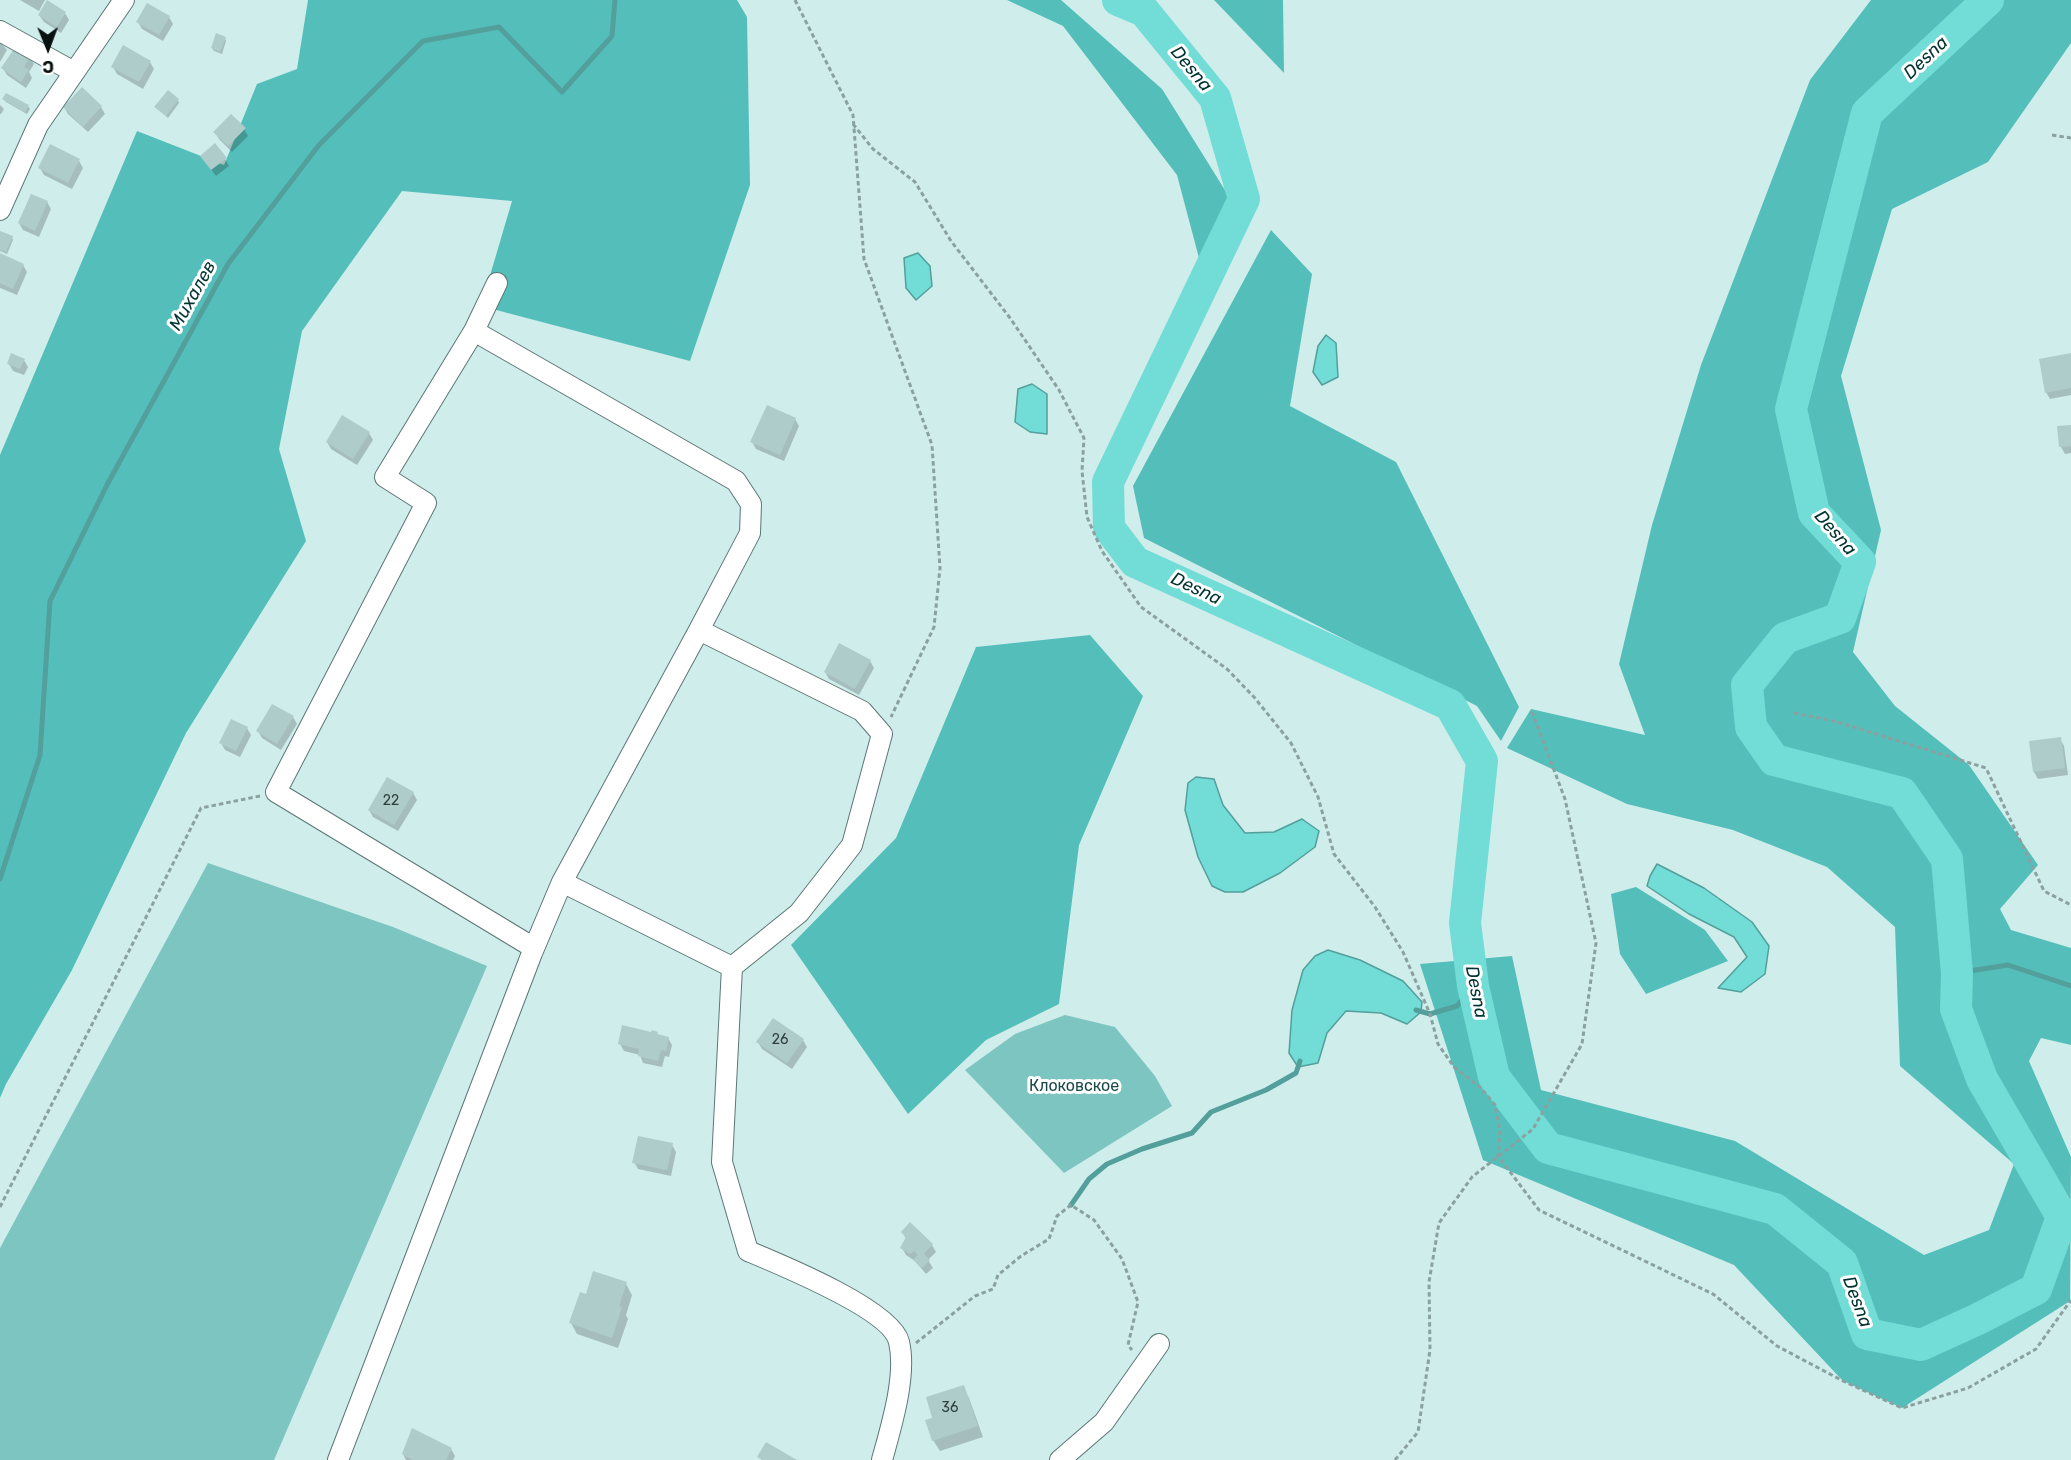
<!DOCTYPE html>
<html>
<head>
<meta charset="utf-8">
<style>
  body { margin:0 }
  #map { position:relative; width:2071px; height:1460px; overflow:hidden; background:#cfedeb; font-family:Rubik,sans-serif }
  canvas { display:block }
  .north { position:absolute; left:18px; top:18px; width:60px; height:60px; -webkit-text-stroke:4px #fff; paint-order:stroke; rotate:179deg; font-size:16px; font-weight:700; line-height:24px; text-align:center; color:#071110 }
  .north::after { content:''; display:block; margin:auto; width:21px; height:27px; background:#071110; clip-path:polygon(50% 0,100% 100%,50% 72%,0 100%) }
</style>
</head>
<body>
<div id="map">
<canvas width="2071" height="1460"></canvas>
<div class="north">С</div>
</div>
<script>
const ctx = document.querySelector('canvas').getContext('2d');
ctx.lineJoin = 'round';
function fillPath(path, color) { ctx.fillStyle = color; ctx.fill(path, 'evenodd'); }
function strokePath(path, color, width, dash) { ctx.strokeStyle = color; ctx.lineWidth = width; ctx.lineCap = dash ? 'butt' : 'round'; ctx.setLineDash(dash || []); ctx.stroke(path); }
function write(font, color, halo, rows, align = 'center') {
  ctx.font = font + ' Rubik,sans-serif'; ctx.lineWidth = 6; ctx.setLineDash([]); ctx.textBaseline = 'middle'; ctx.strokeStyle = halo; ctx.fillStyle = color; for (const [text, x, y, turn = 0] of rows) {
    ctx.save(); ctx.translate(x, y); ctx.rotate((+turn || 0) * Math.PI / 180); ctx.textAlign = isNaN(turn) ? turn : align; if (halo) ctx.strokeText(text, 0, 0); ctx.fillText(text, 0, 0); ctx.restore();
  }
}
const green = new Path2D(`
  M208,863L393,927L487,966L274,1460H0V1248Z
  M1065,1015L1115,1027L1155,1076L1172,1106L1064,1173L965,1070L1015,1034Z`);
const forest = new Path2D(`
  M308,0H737L747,17L750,185L690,361L481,306L512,201L402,191L302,331L279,449L306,541L186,733L72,970L6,1084L0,1098V455L137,131L224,165L257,84L297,69Z
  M1007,0H1061L1162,89L1233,203L1199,258L1177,175L1063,26Z
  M1214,0H1283L1284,73Z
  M1871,0H2071V43L1988,162L1892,209L1841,376L1881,530L1853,652L1895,706L1969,765L2038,865L2000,909L2011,930L2071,948V1045L2041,1038L2029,1061L2071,1157L2070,1301L1902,1408L1843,1381L1734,1265L1483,1160L1420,964L1512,956L1541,1090L1735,1141L1924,1255L1989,1230L2014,1164L1900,1066L1895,927L1827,867L1733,830L1627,804L1507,748L1531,709L1645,735L1619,664L1652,525L1701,365L1810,80Z
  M1271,230L1312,274L1290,406L1396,462L1519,707L1501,741L1477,706L1144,538L1133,486Z
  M1090,635L1143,696L1079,845L1059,1004L986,1040L908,1114L791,945L896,838L976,647Z
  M1636,887L1705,930L1728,961L1646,994L1620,954L1611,894Z`);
const water = new Path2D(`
  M918,253L930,266L932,286L916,300L906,288L904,258Z
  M1326,335L1336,343L1338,377L1322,385L1313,372L1318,346Z
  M1032,384L1047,394V434L1030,432L1015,422L1018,389Z
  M1196,777L1214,779L1223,805L1245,833L1274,832L1302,819L1319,831L1315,847L1280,873L1243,892H1225L1212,886L1198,857L1185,810L1188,783Z
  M1657,864L1704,888L1752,922L1769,946L1765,974L1741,992L1718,988L1747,957L1734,937L1689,914L1647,886L1650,876Z
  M1328,950L1360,960L1403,981L1422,1002L1421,1012L1407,1024L1381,1013L1346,1011L1327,1033L1318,1063L1298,1067L1289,1053L1292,1010L1303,970L1315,956Z`);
const shadow = new Path2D(`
  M20,0H45L39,11Z
  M65,13L69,20L61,33L44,22L39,15Z
  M169,17L173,24L163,41L142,29L138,22Z
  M225,38L226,41L222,54L214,51L212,48Z
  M0,42L7,50L0,62Z
  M30,57L34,64L29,72L32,78L26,88L7,75L3,68Z
  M150,62L154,69L143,89L117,74L113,67Z
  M4,99L28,106L30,109L27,114L6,102Z
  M178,100L179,103L168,118L156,107Z
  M0,105L4,109L1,114H0Z
  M64,107H101L105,114L88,132L68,114Z
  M244,129L248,136L232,152L219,139L215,132Z
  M225,159L229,166L216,176L206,163Z
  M79,161L83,168L72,189L44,175L40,168Z
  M47,202L51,209L39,237L23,230L19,223Z
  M0,232L12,237L13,240L7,254L0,251Z
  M0,255L23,265L27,272L17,295L0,288Z
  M2071,356V395L2050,399L2046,392Z
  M24,360L28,367L24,375L13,371L9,364Z
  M795,419L799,426L784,461L756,449L752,442Z
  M2071,426V453L2065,454L2061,447Z
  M369,433L373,440L357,465L331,449L327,442Z
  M870,661L874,668L859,695L829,679L825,672Z
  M293,717L297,724L281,750L262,738L258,731Z
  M247,728L251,735L240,757L225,750L221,743Z
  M2060,739L2064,746L2068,775L2038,779L2034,772L2031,742Z
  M413,793L417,800L398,831L373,817L369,810Z
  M657,1033L659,1036L668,1038L672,1045L669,1057L665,1056L662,1067L643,1063L640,1055L624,1051L620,1044Z
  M803,1040L807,1047L792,1069L762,1049L758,1042Z
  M672,1145L676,1152L671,1176L638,1169L634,1162Z
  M902,1232L932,1245L936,1252L928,1260L933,1268L926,1274L915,1261L906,1255L902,1248L907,1240Z
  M626,1284L632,1295L626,1315L628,1319L618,1348L577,1334L571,1323L587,1296Z
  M963,1387L969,1398L983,1437L940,1451L933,1440L934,1419Z
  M451,1449L455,1456L453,1460H406L403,1454Z`);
const stream = new Path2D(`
  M0,879L40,755L50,601L108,483L228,264L319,145L423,41L499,27L562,92L612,36L615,0
  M1957,973L2008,965L2071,986
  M1416,1010L1430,1014L1457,1006L1473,986
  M1071,1205L1089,1179L1107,1164L1142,1149L1192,1133L1211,1112L1266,1090L1296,1073L1300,1061`);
const river = new Path2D(`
  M1118,0L1144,11L1215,98L1244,199L1108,482L1109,528L1135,562L1450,705L1482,761L1465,923L1473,986L1494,1077L1548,1148L1775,1209L1842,1263L1867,1334L1921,1345L1978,1319L2036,1289L2062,1217L1982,1079L1956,1009L1957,973L1947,859L1902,793L1774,760L1751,727L1747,685L1785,638L1840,618L1860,562L1814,513L1791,409L1867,113L1988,0`);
const building = new Path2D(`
  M47,0L66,12L57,27L38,15Z
  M147,3L170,16L159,35L136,22Z
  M216,33L226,37L220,52L211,48Z
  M123,45L151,61L139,82L111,67Z
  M16,46L31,56L24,67L29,70L21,82L1,68Z
  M82,87L102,106L83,127L63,107Z
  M168,90L179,99L166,116L154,107Z
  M6,93L29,105L25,112L2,99Z
  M231,114L246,128L228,146L213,132Z
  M215,143L227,158L211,170L200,156Z
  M50,144L80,159L68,183L38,168Z
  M31,194L48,201L35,231L18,223Z
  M0,231L13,236L6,252L0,250Z
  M0,253L24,264L13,289L0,283Z
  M11,353L25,359L20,369L7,364Z
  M2071,353V388L2045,393L2039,359Z
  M767,405L796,418L780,455L750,442Z
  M342,415L370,432L353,459L326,442Z
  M2071,425V446L2059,447L2057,426Z
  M839,643L871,660L855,689L824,672Z
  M272,704L294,716L277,744L256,731Z
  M231,719L248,727L236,751L219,743Z
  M2061,737L2065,768L2033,772L2029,741Z
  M387,777L414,792L394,825L368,810Z
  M773,1018L804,1039L787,1063L756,1042Z
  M622,1025L651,1032L652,1030L658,1032L657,1034L669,1037L666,1051L661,1050L658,1061L638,1056L639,1049L618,1044Z
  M638,1136L673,1143L667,1170L632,1163Z
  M910,1222L933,1244L924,1254L930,1260L922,1268L913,1260L918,1255L914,1251L910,1254L900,1248L906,1237L901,1232Z
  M593,1271L627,1282L619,1306L622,1307L612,1338L569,1323L580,1292L586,1294Z
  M964,1385L978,1426L932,1441L925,1420L932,1418L926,1397Z
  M412,1428L452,1448L446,1460H413L402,1454Z
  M766,1442L797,1460H762L757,1457Z`);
const path = new Path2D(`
  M795,0L853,115L864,259L932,445L940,568L934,627L891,717
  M853,124L873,149L915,182L951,241L1010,318L1059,390L1084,438L1082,471L1087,517L1102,551L1141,607L1227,669L1254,697L1291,743L1318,797L1334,854L1375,907L1403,952L1430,1014L1438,1044L1454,1067L1481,1088L1495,1105L1500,1132L1498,1156L1539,1210L1713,1294L1777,1346L1843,1381L1902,1408L1968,1388L2036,1349L2071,1300
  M2052,135L2071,138
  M1794,713L1834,721L1986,768L2044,891L2071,905
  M0,1207L201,808L260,796
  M916,1343L975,1296L993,1289L998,1275L1021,1256L1049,1239L1057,1216L1071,1205L1094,1220L1122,1259L1138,1302L1128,1345L1132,1350
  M1395,1460L1418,1432L1430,1350L1429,1282L1439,1223L1472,1177L1533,1129L1582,1044L1596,943L1565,799L1531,709`);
const minor = new Path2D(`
  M0,31L74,72
  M0,210L38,125L124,0
  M497,283L474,331L385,477L426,503L276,792L534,948
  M699,630L862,711L882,734L852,845L799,913L732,967L722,1162L748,1251C779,1264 892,1310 899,1342C907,1376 891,1427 882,1460
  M562,882L732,967
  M338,1460L532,953L562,882L699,630L750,533L751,504L736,481L474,331
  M1060,1460L1104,1422L1159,1344`);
const numberNames = [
  ["22",391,801],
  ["26",780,1040],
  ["36",950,1408]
];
const parkNames = [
  ["Клоковское",1074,1086]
];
const waterNames = [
  ["Desna",1926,58,-43],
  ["Desna",1191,69,50],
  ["Михалев",193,296,-61],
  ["Desna",1835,533,49],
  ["Desna",1196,589,25],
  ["Desna",1476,992,79],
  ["Desna",1857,1302,69]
];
fillPath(green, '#7dc5c1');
fillPath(forest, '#54bfba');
fillPath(water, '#72dcd6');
strokePath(water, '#529f9b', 1.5);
fillPath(shadow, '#0003');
strokePath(stream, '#529f9b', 5);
strokePath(river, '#72dcd6', 32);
fillPath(building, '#aeccca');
strokePath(minor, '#5c7775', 22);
strokePath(path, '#8aa1a0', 3, [4.5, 3]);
strokePath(minor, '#fff', 20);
write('14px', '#31403e', null, numberNames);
write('16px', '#1a4a48', '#fff', parkNames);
write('italic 18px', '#003331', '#fff', waterNames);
</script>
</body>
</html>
